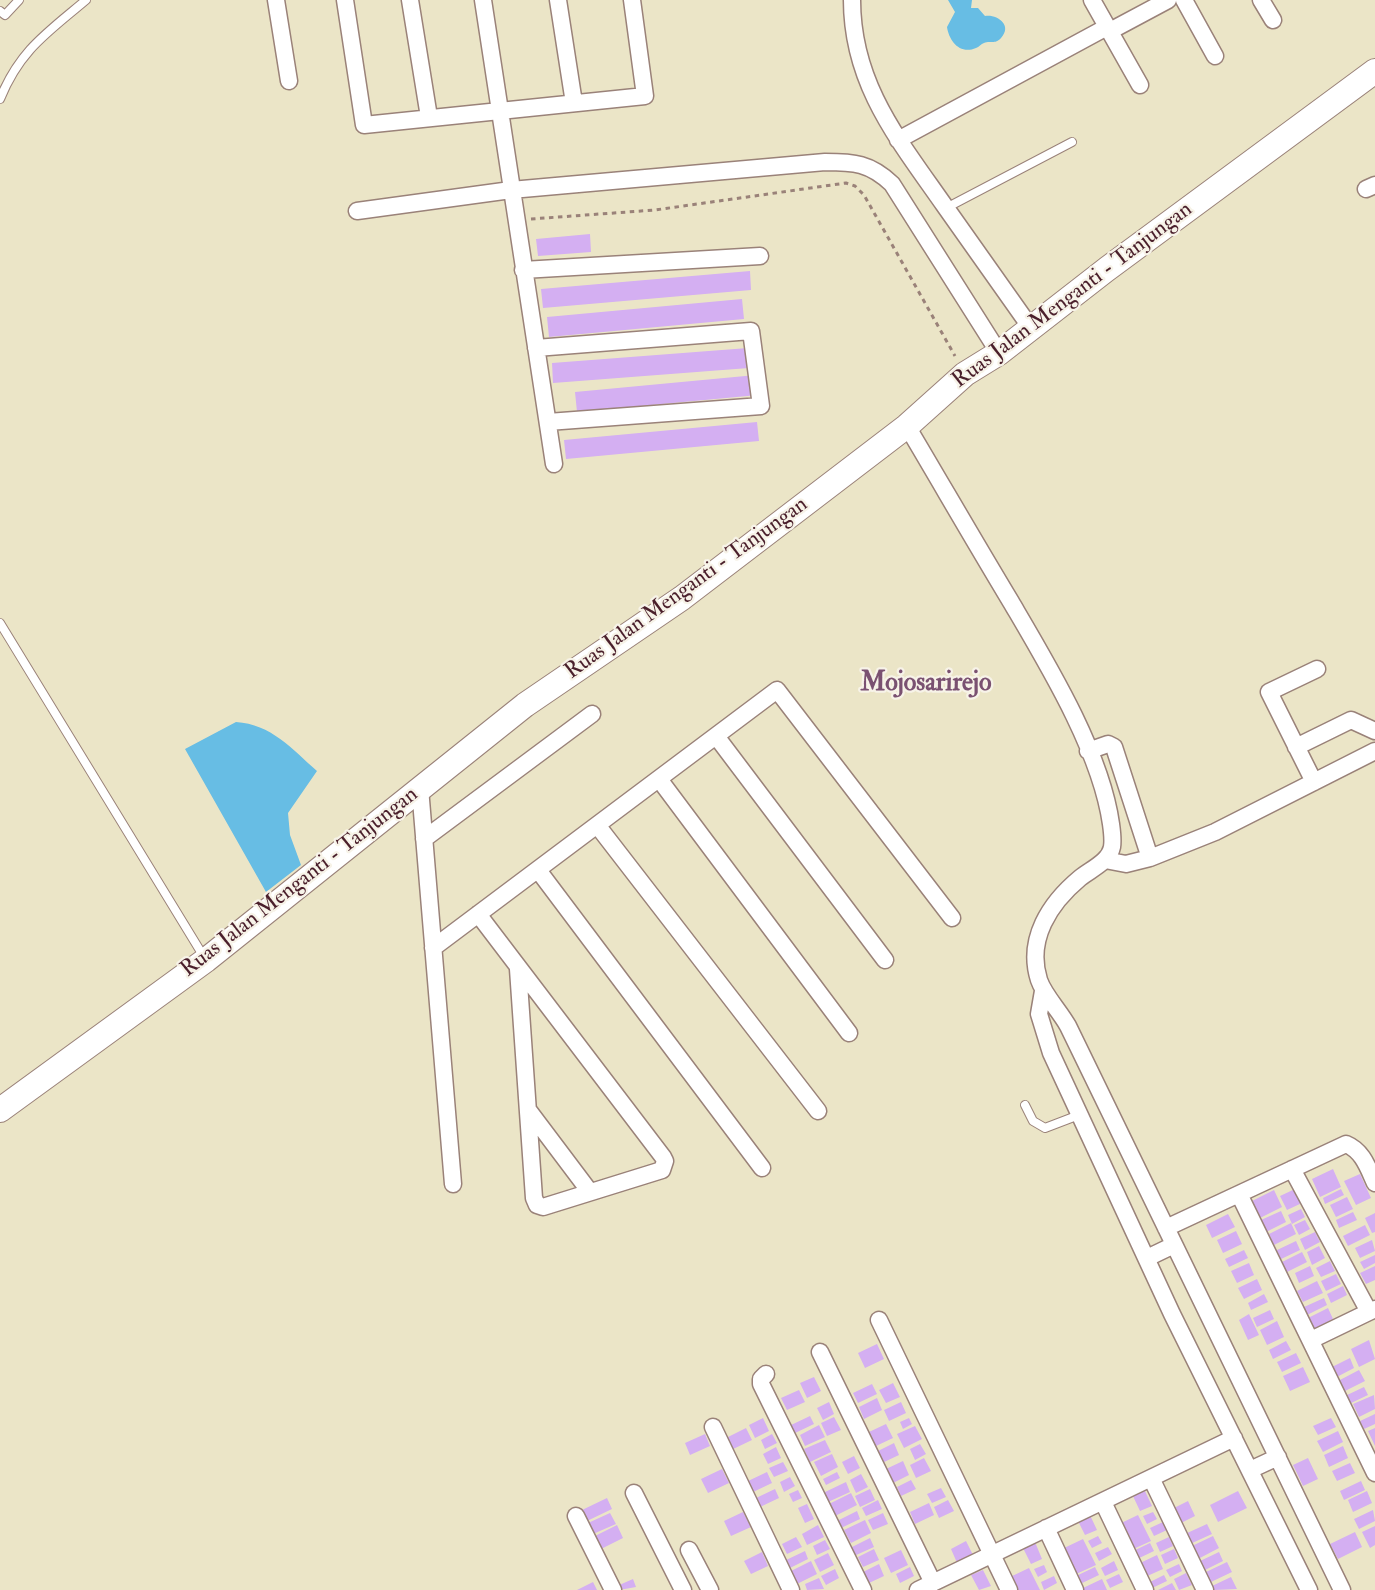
<!DOCTYPE html>
<html>
<head>
<meta charset="utf-8">
<style>
  body { margin:0 }
  canvas { display:block; background:#ebe5c7 }
</style>
</head>
<body>
<canvas width="1375" height="1590"></canvas>
<script>
const ctx = document.querySelector('canvas').getContext('2d');
ctx.lineJoin = 'round';
function fillPath(path, color) { ctx.fillStyle = color; ctx.fill(path, 'evenodd'); }
function strokePath(path, color, width, dash) { ctx.strokeStyle = color; ctx.lineWidth = width; ctx.lineCap = dash ? 'butt' : 'round'; ctx.setLineDash(dash || []); ctx.stroke(path); }
function write(font, color, halo, rows, align = 'center') {
  ctx.font = font + ' "IM FELL Double Pica",serif'; ctx.lineWidth = 4.5; ctx.setLineDash([]); ctx.textBaseline = 'middle'; ctx.strokeStyle = halo; ctx.fillStyle = color; for (const [text, x, y, turn = 0] of rows) {
    ctx.save(); ctx.translate(x, y); ctx.rotate((+turn || 0) * Math.PI / 180); ctx.textAlign = isNaN(turn) ? turn : align; if (halo) ctx.strokeText(text, 0, 0); ctx.fillText(text, 0, 0); ctx.restore();
  }
}
const water = new Path2D(`
  M948,0H972L971,8H978L985,16C997,14 1013,25 1001,38C995,45 990,40 984,43C981,44 979,47 976,48C960,55 949,41 947,27L955,12Z
  M236,722C271,724 292,749 317,771L288,813L290,835L301,865L266,892L185,749Z`);
const building = new Path2D(`
  M590,234L591,252L538,256L536,239Z
  M750,271L751,290L543,308L541,289Z
  M742,299L744,319L549,337L547,317Z
  M748,348L749,368L553,383L552,363Z
  M756,375L758,395L577,412L575,392Z
  M757,422L759,441L566,459L564,440Z
  M1333,1169L1341,1187L1320,1197L1312,1179Z
  M1360,1174L1371,1198L1356,1205L1344,1181Z
  M1295,1189L1302,1203L1287,1210L1280,1196Z
  M1341,1189L1344,1195L1325,1204L1323,1198Z
  M1274,1190L1282,1207L1260,1218L1252,1201Z
  M1347,1197L1353,1209L1336,1217L1330,1205Z
  M1301,1209L1305,1217L1292,1224L1288,1215Z
  M1281,1211L1286,1222L1266,1232L1261,1220Z
  M1353,1212L1357,1220L1339,1228L1336,1220Z
  M1375,1213V1232L1372,1233L1365,1218Z
  M1228,1214L1235,1227L1212,1238L1206,1225Z
  M1305,1220L1310,1229L1299,1235L1294,1225Z
  M1291,1223L1296,1234L1274,1245L1269,1234Z
  M1365,1225L1370,1235L1348,1246L1343,1236Z
  M1236,1231L1242,1244L1223,1253L1217,1240Z
  M1315,1232L1320,1242L1305,1250L1300,1239Z
  M1372,1240L1375,1251L1360,1258L1355,1248Z
  M1296,1241L1300,1250L1279,1260L1275,1251Z
  M1319,1246L1325,1258L1312,1265L1307,1252Z
  M1244,1250L1248,1258L1229,1267L1225,1259Z
  M1302,1252L1307,1262L1287,1272L1282,1262Z
  M1375,1255V1263L1364,1269L1360,1262Z
  M1330,1261L1335,1271L1321,1277L1316,1268Z
  M1249,1263L1254,1275L1237,1283L1231,1271Z
  M1310,1266L1314,1276L1299,1283L1295,1273Z
  M1375,1266V1280L1366,1284L1360,1273Z
  M1336,1274L1341,1284L1326,1291L1321,1281Z
  M1257,1279L1262,1290L1244,1299L1238,1288Z
  M1317,1281L1323,1293L1303,1302L1297,1291Z
  M1343,1286L1347,1295L1331,1303L1327,1294Z
  M1264,1294L1268,1302L1251,1310L1248,1303Z
  M1324,1298L1327,1305L1307,1315L1304,1307Z
  M1328,1308L1333,1319L1314,1329L1308,1318Z
  M1270,1310L1274,1319L1257,1327L1253,1318Z
  M1249,1314L1259,1335L1248,1340L1239,1320Z
  M1277,1321L1284,1337L1267,1345L1260,1330Z
  M1369,1340L1375,1359L1359,1367L1351,1349Z
  M1286,1341L1291,1350L1273,1359L1269,1350Z
  M877,1344L884,1359L865,1368L858,1353Z
  M1296,1353L1301,1363L1282,1372L1277,1362Z
  M1350,1358L1354,1368L1333,1379L1328,1369Z
  M1303,1367L1310,1382L1290,1391L1283,1376Z
  M1359,1370L1365,1381L1343,1392L1338,1381Z
  M814,1377L821,1391L807,1398L800,1383Z
  M893,1383L900,1397L886,1403L879,1390Z
  M872,1384L877,1394L858,1403L853,1393Z
  M1364,1387L1368,1395L1349,1404L1345,1396Z
  M799,1390L805,1402L787,1410L781,1398Z
  M1374,1395L1375,1409L1359,1417L1353,1404Z
  M877,1398L882,1410L864,1419L859,1407Z
  M829,1402L834,1414L823,1420L817,1408Z
  M901,1402L906,1413L889,1421L884,1410Z
  M1375,1414V1424L1364,1429L1360,1421Z
  M810,1416L814,1424L793,1434L789,1426Z
  M834,1417L841,1430L827,1436L821,1423Z
  M763,1418L769,1431L755,1438L749,1425Z
  M909,1418L912,1424L903,1429L900,1422Z
  M1331,1418L1336,1427L1318,1435L1313,1426Z
  M886,1424L893,1438L876,1446L869,1432Z
  M819,1425L825,1437L805,1446L800,1435Z
  M915,1426L922,1439L904,1448L897,1434Z
  M746,1428L752,1440L729,1451L724,1439Z
  M1375,1428V1446L1368,1431Z
  M1338,1431L1343,1442L1323,1452L1317,1441Z
  M705,1434L710,1446L690,1455L685,1443Z
  M772,1434L777,1443L765,1449L761,1440Z
  M825,1440L831,1452L810,1462L804,1449Z
  M894,1443L899,1455L882,1463L876,1452Z
  M920,1444L926,1454L915,1460L910,1449Z
  M1343,1446L1348,1458L1329,1467L1324,1455Z
  M776,1447L781,1458L768,1464L763,1454Z
  M832,1454L838,1467L821,1476L814,1462Z
  M854,1456L860,1468L848,1474L842,1462Z
  M924,1458L931,1471L916,1478L910,1465Z
  M1308,1458L1318,1479L1303,1486L1293,1465Z
  M903,1461L909,1475L893,1483L886,1469Z
  M783,1462L788,1471L774,1477L769,1468Z
  M1350,1463L1355,1473L1337,1481L1332,1471Z
  M722,1469L729,1483L708,1493L701,1479Z
  M767,1472L772,1483L751,1493L746,1482Z
  M837,1472L840,1478L826,1485L823,1479Z
  M861,1474L868,1487L856,1493L850,1480Z
  M790,1477L795,1486L784,1492L780,1482Z
  M911,1480L916,1489L901,1496L897,1487Z
  M1361,1481L1365,1490L1344,1500L1340,1491Z
  M846,1482L850,1492L828,1502L823,1493Z
  M941,1488L946,1497L932,1503L927,1494Z
  M775,1489L779,1498L760,1507L756,1498Z
  M870,1489L875,1500L860,1507L855,1496Z
  M1144,1489L1152,1506L1140,1511L1132,1494Z
  M798,1490L802,1498L793,1502L789,1494Z
  M1238,1491L1247,1508L1218,1522L1210,1505Z
  M1367,1491L1372,1503L1353,1512L1348,1500Z
  M851,1493L857,1505L835,1516L829,1504Z
  M607,1498L612,1509L587,1521L582,1510Z
  M878,1500L882,1509L866,1516L862,1508Z
  M948,1500L954,1511L939,1518L934,1507Z
  M1188,1501L1195,1516L1177,1525L1170,1510Z
  M929,1503L934,1515L915,1524L910,1512Z
  M807,1504L814,1519L805,1523L798,1508Z
  M1373,1510L1375,1521L1359,1529L1354,1519Z
  M857,1511L860,1519L841,1528L837,1521Z
  M743,1512L751,1527L731,1536L724,1521Z
  M1153,1512L1157,1519L1147,1524L1143,1516Z
  M610,1513L616,1524L593,1534L588,1523Z
  M883,1513L888,1524L873,1530L868,1520Z
  M1089,1513L1097,1530L1085,1535L1077,1519Z
  M1138,1515L1151,1541L1129,1551L1117,1525Z
  M865,1520L871,1533L851,1543L844,1530Z
  M1163,1522L1167,1530L1154,1536L1150,1528Z
  M1207,1524L1212,1534L1190,1544L1185,1534Z
  M617,1525L623,1538L601,1549L595,1536Z
  M818,1525L824,1537L807,1545L802,1534Z
  M1375,1526V1545L1370,1548L1362,1532Z
  M1355,1532L1362,1547L1338,1559L1330,1544Z
  M1098,1536L1102,1543L1092,1548L1088,1541Z
  M1213,1536L1219,1548L1198,1559L1192,1546Z
  M796,1537L802,1547L787,1554L782,1544Z
  M1169,1537L1173,1546L1160,1552L1156,1543Z
  M870,1538L874,1547L854,1556L850,1548Z
  M1083,1539L1096,1565L1074,1575L1062,1549Z
  M825,1540L830,1549L817,1555L813,1546Z
  M966,1541L974,1557L958,1565L951,1549Z
  M1035,1542L1042,1559L1031,1564L1023,1548Z
  M1150,1543L1154,1551L1133,1561L1129,1553Z
  M1108,1547L1112,1554L1099,1561L1095,1553Z
  M874,1549L879,1560L863,1567L858,1557Z
  M1174,1549L1178,1558L1165,1564L1161,1555Z
  M901,1550L908,1565L891,1573L884,1558Z
  M805,1551L808,1559L788,1569L784,1561Z
  M762,1552L768,1566L751,1574L744,1561Z
  M1219,1552L1223,1561L1203,1571L1198,1562Z
  M828,1553L834,1565L820,1572L814,1560Z
  M1157,1555L1163,1569L1145,1577L1138,1564Z
  M811,1561L817,1574L797,1584L791,1571Z
  M1114,1561L1118,1570L1105,1576L1101,1568Z
  M1227,1562L1232,1572L1211,1582L1206,1572Z
  M879,1564L884,1576L869,1583L863,1572Z
  M1179,1564L1182,1571L1170,1577L1166,1570Z
  M1044,1565L1047,1572L1038,1577L1034,1569Z
  M910,1567L914,1576L900,1583L896,1574Z
  M1095,1567L1099,1575L1078,1585L1074,1577Z
  M1029,1568L1040,1590H1013L1008,1578Z
  M835,1569L839,1578L826,1585L821,1576Z
  M983,1570L991,1586L979,1590L971,1575Z
  M1186,1573L1192,1585L1179,1590L1174,1579Z
  M1119,1574L1123,1582L1110,1588L1106,1580Z
  M1164,1575L1167,1581L1148,1590L1146,1584Z
  M1054,1576L1057,1583L1044,1590L1041,1582Z
  M1231,1577L1237,1589L1214,1590L1212,1586Z
  M819,1578L824,1589L807,1590L805,1584Z
  M633,1579L636,1587L619,1590L617,1586Z
  M1102,1579L1107,1590H1084L1083,1588Z
  M593,1582L597,1590H577Z
  M1172,1583L1176,1590H1158Z`);
const path = new Path2D(`
  M531,219L655,210L846,183L855,186L864,195L955,356`);
const service = new Path2D(`
  M0,11L5,15L19,0
  M0,99C20,50 47,33 86,0
  M946,208L1072,142
  M0,623L204,957
  M1025,1105L1033,1121L1045,1128L1079,1115`);
const minor = new Path2D(`
  M276,0L289,81
  M345,0L364,125L645,96L632,0
  M410,0L429,117
  M483,0L554,464
  M558,0L574,103
  M852,0C852,84 898,139 944,205C973,246 1002,287 1031,328
  M1092,0L1140,85
  M1184,0L1215,56
  M1261,0L1273,20
  M1110,31L1168,0
  M898,140L1107,27
  M1366,189L1375,185
  M357,211L511,190L825,162C854,162 870,163 892,184L999,353
  M523,270L760,256
  M536,348L751,331L761,406L548,422
  M907,426C942,485 976,544 1011,602C1048,665 1101,752 1111,824C1112,831 1113,841 1112,847C1109,862 1091,869 1080,878C1050,903 1026,939 1039,980C1044,995 1059,1010 1068,1026L1342,1590
  M716,736L885,960
  M1296,747L1351,720L1375,731
  M1088,751L1108,744L1114,747L1150,858
  M659,779L849,1033
  M1314,782L1269,692L1317,669
  M420,788L453,1184
  M597,825L818,1111
  M424,839L592,714
  M1105,860L1126,864L1150,858L1215,832L1375,751
  M538,870L762,1168
  M478,914L663,1157L665,1161L662,1170L543,1207L537,1205L534,1198L518,969
  M433,948L777,690L952,918
  M1043,991L1039,1014L1051,1053L1172,1314L1309,1590
  M529,1111L590,1192
  M1292,1169L1369,1312
  M1239,1194L1375,1473
  M1166,1228L1346,1144C1363,1151 1368,1168 1375,1183
  M1147,1258L1174,1245
  M879,1320L1009,1590
  M1311,1340L1375,1309
  M820,1352L933,1583
  M766,1374L761,1379V1384L863,1590
  M713,1427L791,1590
  M1250,1470L1278,1457
  M1152,1480L1205,1590
  M634,1493L683,1590
  M1103,1502L1145,1590
  M576,1516L613,1590
  M1046,1528L1075,1590
  M689,1550L710,1590
  M918,1590L1234,1438`);
const secondary = new Path2D(`
  M0,1110L206,960L525,705L682,598L907,426L965,374L999,353L1107,269L1375,71`);
const streetNames = [
  ["Ruas Jalan Menganti - Tanjungan",1073,296,-37],
  ["Ruas Jalan Menganti - Tanjungan",687,589,-36],
  ["Ruas Jalan Menganti - Tanjungan",300,883,-38]
];
const quarterNames = [
  ["Mojosarirejo",926,684]
];
fillPath(water, '#67bde4');
fillPath(building, '#d4aff2');
strokePath(service, '#9a8279', 10);
strokePath(minor, '#9a8279', 19);
strokePath(secondary, '#9a8279', 26);
strokePath(path, '#9a8279', 3, [4.5, 4.5]);
strokePath(service, '#fff', 8);
strokePath(minor, '#fff', 16);
strokePath(secondary, '#fff', 24);
write('22px', '#4a1f2b', '#f7f3e8', streetNames);
write('bold 26px', '#7a5171', '#f7f3e8', quarterNames);
</script>
</body>
</html>
